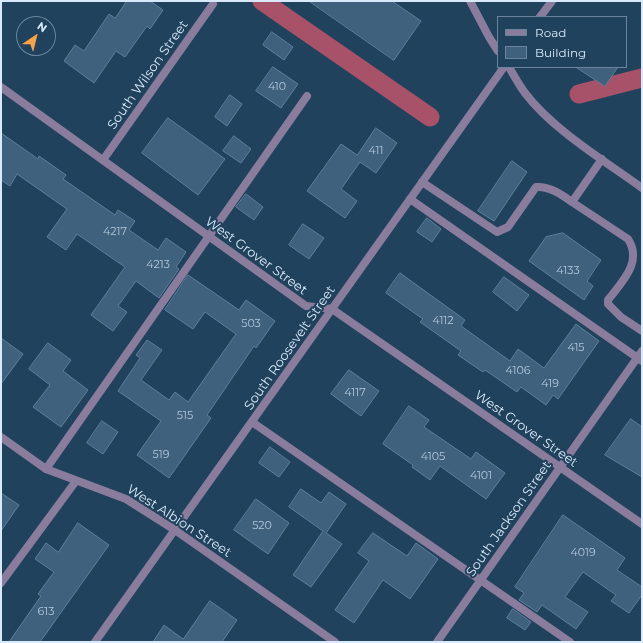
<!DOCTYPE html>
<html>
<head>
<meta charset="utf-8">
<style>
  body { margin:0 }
  #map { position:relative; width:643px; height:643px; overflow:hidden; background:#21425c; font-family:Montserrat,sans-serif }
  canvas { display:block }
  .frame { position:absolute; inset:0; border:2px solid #d7e9fa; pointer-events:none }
  .legend { position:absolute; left:497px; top:16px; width:130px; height:52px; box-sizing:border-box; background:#21425c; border:1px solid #6a859b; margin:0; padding:5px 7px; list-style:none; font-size:12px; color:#d7e9fa }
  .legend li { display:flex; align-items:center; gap:8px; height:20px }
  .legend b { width:20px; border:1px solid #6a859b }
  .north { position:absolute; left:16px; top:16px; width:40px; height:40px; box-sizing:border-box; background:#21425c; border:1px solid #6a859b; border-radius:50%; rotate:35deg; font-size:11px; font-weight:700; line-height:16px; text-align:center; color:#d7e9fa }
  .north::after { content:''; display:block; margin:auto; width:14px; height:18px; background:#f6a247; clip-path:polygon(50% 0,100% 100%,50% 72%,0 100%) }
</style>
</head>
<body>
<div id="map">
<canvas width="643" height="643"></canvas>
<div class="frame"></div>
<ul class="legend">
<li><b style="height:5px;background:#8a7c9d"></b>Road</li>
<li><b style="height:11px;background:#40617d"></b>Building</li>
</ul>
<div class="north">N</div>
</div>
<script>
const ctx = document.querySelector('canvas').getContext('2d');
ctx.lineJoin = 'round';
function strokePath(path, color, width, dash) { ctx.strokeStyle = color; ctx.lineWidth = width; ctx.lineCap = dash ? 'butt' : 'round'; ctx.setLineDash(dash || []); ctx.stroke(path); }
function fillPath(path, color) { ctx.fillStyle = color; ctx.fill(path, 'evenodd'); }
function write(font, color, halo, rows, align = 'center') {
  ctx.font = font + ' Montserrat,sans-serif'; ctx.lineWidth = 4; ctx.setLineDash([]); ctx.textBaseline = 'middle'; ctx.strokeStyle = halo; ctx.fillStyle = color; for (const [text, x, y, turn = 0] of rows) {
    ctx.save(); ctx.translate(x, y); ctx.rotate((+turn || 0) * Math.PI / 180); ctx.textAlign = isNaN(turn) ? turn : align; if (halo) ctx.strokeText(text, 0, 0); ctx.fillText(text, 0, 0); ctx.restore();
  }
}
const canal = new Path2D(`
  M262,1L430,117
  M579,94L642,78`);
const building = new Path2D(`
  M127,1H150L163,10L150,29L147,26L125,57L116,51L94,83L64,61L75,45L84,51L109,14L115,18Z
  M309,1H392L421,21L394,60Z
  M272,32L293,47L284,60L263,45Z
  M273,67L298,84L281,108L256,91Z
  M576,67H618L605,86Z
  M230,95L242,104L227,126L215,117Z
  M168,118L225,159L198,195L142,153Z
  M376,128L397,143L376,173L360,162L341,189L357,201L345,218L307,191L341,144L357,155Z
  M1,133L38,159L39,156L66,175L63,179L115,215L118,210L135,221L129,230L158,250L166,238L186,252L176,267L179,269L159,298L136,281L118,306L127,312L113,331L91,315L125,267L77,234L66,250L47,237L67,209L17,174L10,186L1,180Z
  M234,136L251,149L241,163L223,151Z
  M512,161L527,172L494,221L478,211Z
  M246,194L263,207L254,220L236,207Z
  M427,218L441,229L432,242L417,232Z
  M303,224L324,238L309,259L289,245Z
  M563,233L601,260L587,281L593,286L584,300L529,261L546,237Z
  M400,273L465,320L461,326L510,361L518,349L544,368L576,324L599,341L558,399L553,395L546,405L521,387L517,392L485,370L483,372L458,355L461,351L420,322L423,319L386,293Z
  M188,275L239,310L246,300L275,321L256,348L254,346L207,415L211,418L169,478L137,455L161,421L118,391L140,358L136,355L147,340L162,350L141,380L169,400L175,392L188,402L236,334L205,312L193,329L165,310Z
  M504,277L529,295L517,311L493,292Z
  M1,338L23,354L1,384Z
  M48,343L71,360L63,371L88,390L61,427L33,407L50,385L29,369Z
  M349,370L379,391L361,416L331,394Z
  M409,406L429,420L424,427L471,459L476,452L505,473L486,499L440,466L430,480L412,467L413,465L383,444Z
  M631,419L642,427V477L605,455Z
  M102,421L118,432L103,454L87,443Z
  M270,447L290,462L279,477L259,463Z
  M301,489L321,503L329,492L346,504L326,533L342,544L311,587L293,575L323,531L289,507Z
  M1,493L19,505L1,531Z
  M256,499L289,523L268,554L234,530Z
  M563,515L625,558L617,570L642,587V595L629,613L611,601L616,595L583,572L565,597L588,612L576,629L542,605L537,612L519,600L524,593L515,587Z
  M78,523L109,545L40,642H9L41,596L38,594L54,572L35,559L46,543L58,552Z
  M373,533L407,556L416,543L438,559L410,599L383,580L354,623L335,610L369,561L358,553Z
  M210,601L237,620L222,642H153L164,625L183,639Z
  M513,609L531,622L525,630L507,618Z`);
const service = new Path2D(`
  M422,182L497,232L508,227L536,187C549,186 561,194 572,202L602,159
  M410,199L642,361
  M572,202L628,239C643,262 622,282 608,300V304L621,317L642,331
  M252,422L570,642
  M46,469L307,96
  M1,583L76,481`);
const minor = new Path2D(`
  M1,87L306,306L332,309L642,524
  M103,160L213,4
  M1,437L46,469L126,499L175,530L335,642
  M437,642L642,351`);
const tertiary = new Path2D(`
  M470,1L489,37L498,51
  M540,17L552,1
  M509,67C514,76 519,85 525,93C553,130 605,161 642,188
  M95,642L504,67`);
const numberNames = [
  ["410",277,87],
  ["411",376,151],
  ["4217",115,232],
  ["4213",158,265],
  ["4133",568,271],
  ["4112",443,321],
  ["503",251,324],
  ["415",576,348],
  ["4106",518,371],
  ["419",550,384],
  ["4117",355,393],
  ["515",185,416],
  ["519",161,455],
  ["4105",433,457],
  ["4101",481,476],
  ["520",262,526],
  ["4019",583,553],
  ["613",46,612]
];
const streetNames = [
  ["South Wilson Street",148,75,-55],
  ["West Grover Street",256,256,36],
  ["South Roosevelt Street",290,348,-55],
  ["West Grover Street",526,429,35],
  ["South Jackson Street",509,519,-55],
  ["West Albion Street",179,521,33]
];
strokePath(canal, '#a85269', 19);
fillPath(building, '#40617d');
strokePath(building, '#5c7f9b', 1);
strokePath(service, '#8a7c9d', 8);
strokePath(minor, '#8a7c9d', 8);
strokePath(tertiary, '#8a7c9d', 8);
write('11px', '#b1c7db', null, numberNames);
write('13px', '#d7e9fa', '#21425c', streetNames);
</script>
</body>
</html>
